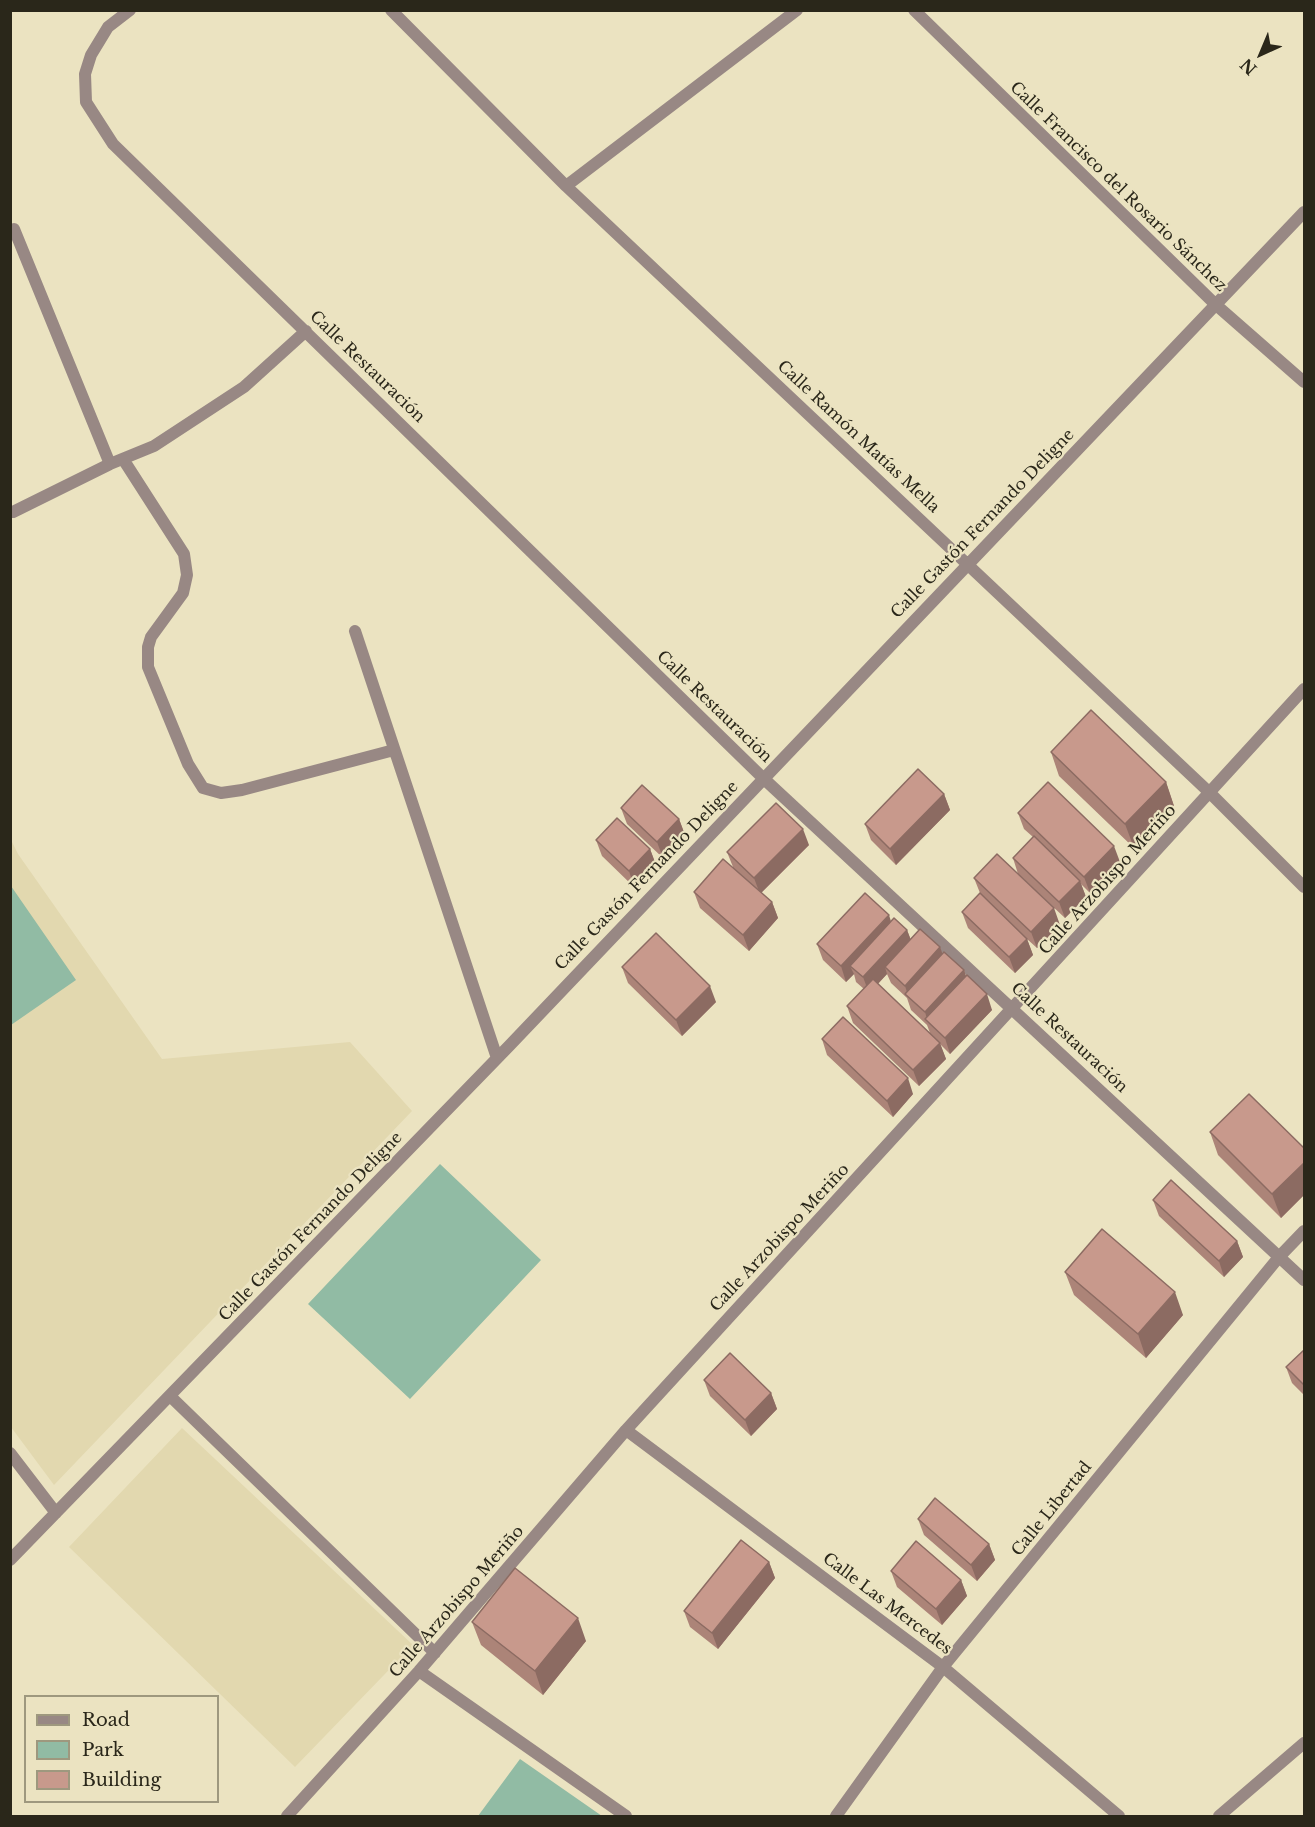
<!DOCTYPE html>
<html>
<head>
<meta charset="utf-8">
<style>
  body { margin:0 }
  #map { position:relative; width:1315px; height:1827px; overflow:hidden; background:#ebe3c1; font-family:"Libre Baskerville",serif }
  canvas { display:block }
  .frame { position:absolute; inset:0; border:12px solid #2a271a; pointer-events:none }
  .legend { position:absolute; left:24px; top:1695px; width:195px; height:108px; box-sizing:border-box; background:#ebe3c1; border:2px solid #9e987e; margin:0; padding:8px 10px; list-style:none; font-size:18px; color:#2a271a }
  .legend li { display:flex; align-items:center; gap:12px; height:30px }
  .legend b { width:30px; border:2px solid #9e987e }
  .north { position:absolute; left:1231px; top:24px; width:60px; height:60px; -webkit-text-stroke:4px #ebe3c1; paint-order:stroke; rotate:224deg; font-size:16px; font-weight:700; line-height:24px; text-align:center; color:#2a271a }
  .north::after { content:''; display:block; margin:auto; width:21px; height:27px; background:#2a271a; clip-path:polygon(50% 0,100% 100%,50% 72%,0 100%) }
</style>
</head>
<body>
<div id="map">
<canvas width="1315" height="1827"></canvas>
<div class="frame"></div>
<ul class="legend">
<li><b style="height:8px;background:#988884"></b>Road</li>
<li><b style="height:16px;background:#91bba4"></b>Park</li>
<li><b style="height:16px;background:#c8998c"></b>Building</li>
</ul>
<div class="north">N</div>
</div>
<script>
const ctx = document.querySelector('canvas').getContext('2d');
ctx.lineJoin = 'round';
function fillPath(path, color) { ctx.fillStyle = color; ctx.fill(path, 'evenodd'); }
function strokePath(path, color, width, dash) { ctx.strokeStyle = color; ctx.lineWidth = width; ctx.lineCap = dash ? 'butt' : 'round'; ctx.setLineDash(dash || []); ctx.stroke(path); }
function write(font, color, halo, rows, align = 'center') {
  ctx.font = font + ' "Libre Baskerville",serif'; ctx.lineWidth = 4.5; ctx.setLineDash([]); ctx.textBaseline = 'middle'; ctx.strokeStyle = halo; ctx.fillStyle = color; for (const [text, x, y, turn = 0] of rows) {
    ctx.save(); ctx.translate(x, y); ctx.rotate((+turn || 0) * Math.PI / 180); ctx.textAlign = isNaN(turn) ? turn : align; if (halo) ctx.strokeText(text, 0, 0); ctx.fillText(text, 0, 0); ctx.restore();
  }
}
const built = new Path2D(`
  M10,838L18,854L162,1059L350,1042L412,1111L54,1485L11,1427Z
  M182,1428L413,1645L295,1767L69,1547Z`);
const green = new Path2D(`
  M11,886L76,980L11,1025H10Z
  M440,1164L541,1260L410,1399L308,1304Z
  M520,1759L602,1816H478Z`);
const minor = new Path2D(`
  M130,10L108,27L91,55L85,74L86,102L113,144L763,778L1304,1280
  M391,10L566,186L1210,793L1304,887
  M914,10L1215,304L1304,382
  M566,186L797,10
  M14,229L110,464
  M123,459L184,554L187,575L183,593L151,637L148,647V667L188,764L203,788L221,793L242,790L394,750
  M13,512L110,464L154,446L244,387L306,331
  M355,631L497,1058
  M170,1396L435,1653
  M626,1430L943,1667L1119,1816
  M10,1453L56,1513
  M10,1560L510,1045L1304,212
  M419,1671L626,1816
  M287,1816L419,1671L626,1430L1304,689
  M836,1816L943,1667L1279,1257L1304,1231
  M1219,1816L1304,1743`);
const wall = new Path2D(`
  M1051,752L1166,782L1174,806L1134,848L1059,776Z
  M944,794L950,810L896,865L871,840L865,824Z
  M621,808L679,819L685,835L663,858L627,824Z
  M1018,813L1120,862L1090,893L1081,884L1086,897L1065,918L1018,874L1013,858L1033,837L1024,829Z
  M596,840L650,849L656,865L634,887L602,856Z
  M809,845L761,893L772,902L778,918L749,951L700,908L694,892L733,867L727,852Z
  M974,878L1060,925L1037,948L1027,939L1033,955L1015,973L968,928L962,912L980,893Z
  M891,922L907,930L911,940L940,947L942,953L964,970L966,976L992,1010L950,1054L940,1044L946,1059L919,1086L853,1023L847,1006L864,989L856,982L854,974L846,982L823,960L817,944ZM887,974L891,983L907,998L911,1010L927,1025L930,1033L878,984Z
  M622,967L716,1002L682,1036L628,983Z
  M822,1039L913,1094L893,1117L827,1055Z
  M1210,1132L1305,1149V1194L1281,1218L1218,1155Z
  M1153,1200L1237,1241L1243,1257L1224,1277L1159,1216Z
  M1065,1272L1183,1315L1146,1358L1074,1295Z
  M1305,1349V1396L1292,1383L1286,1367Z
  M704,1380L771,1393L777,1409L751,1436L710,1396Z
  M918,1519L989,1544L995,1560L977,1581L924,1535Z
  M769,1562L775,1578L718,1649L690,1627L684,1611Z
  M891,1571L961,1580L967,1596L942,1625L897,1587Z
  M472,1622L586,1641L543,1695L481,1645Z`);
const shadedWall = new Path2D(`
  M1166,782L1174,806L1134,848L1125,824Z
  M944,794L950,810L896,865L890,849Z
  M679,819L685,835L663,858L657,842Z
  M803,829L809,845L760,894L754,878Z
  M1114,846L1120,862L1090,893L1084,877Z
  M650,849L656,865L634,887L629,871Z
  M1080,881L1086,897L1065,918L1059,902Z
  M772,902L778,918L749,951L743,935Z
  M1054,908L1060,925L1037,948L1031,932Z
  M889,915L894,931L850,966L854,974L846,982L841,966Z
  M907,930L913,946L885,967L887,974L869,993L863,977Z
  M1027,939L1033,955L1015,973L1009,957Z
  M940,947L946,963L909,998L905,986Z
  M964,970L969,986L928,1022L925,1012Z
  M710,986L716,1002L682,1036L676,1020Z
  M987,994L992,1010L950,1054L945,1038Z
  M940,1043L946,1059L919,1086L913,1070Z
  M908,1078L913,1094L893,1117L887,1101Z
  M1305,1162V1194L1281,1218L1272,1194Z
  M1237,1241L1243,1257L1224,1277L1219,1261Z
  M1175,1292L1183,1315L1146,1358L1138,1334Z
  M771,1393L777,1409L751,1436L745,1420Z
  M989,1544L995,1560L977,1581L971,1565Z
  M769,1562L775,1578L718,1649L712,1633Z
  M961,1580L967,1596L942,1625L936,1609Z
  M578,1618L586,1641L543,1695L535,1671Z`);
const building = new Path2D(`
  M1091,710L1166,782L1125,824L1051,752Z
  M918,769L944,794L890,849L865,824Z
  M1048,782L1114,846L1084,877L1018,813Z
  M642,785L679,819L657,842L621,808Z
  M776,803L803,829L754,878L727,852Z
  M617,818L650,849L629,871L596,840Z
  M1034,836L1080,881L1059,902L1013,858Z
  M997,854L1054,908L1031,932L974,878Z
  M723,859L772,902L743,935L694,892Z
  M865,893L889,915L841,966L817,944Z
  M980,893L1027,939L1009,957L962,912Z
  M894,918L907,930L863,977L850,966Z
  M920,929L940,947L905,986L885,967Z
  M656,933L710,986L676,1020L622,967Z
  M944,952L964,970L925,1012L905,994Z
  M967,975L987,994L945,1038L925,1019Z
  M873,979L940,1043L913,1070L847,1006Z
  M843,1017L908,1078L887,1101L822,1039Z
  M1249,1094L1305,1149V1162L1272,1194L1210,1132Z
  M1171,1180L1237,1241L1219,1261L1153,1200Z
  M1102,1229L1175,1292L1138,1334L1065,1272Z
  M1305,1349V1386L1286,1367Z
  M730,1353L771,1393L745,1420L704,1380Z
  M935,1498L989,1544L971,1565L918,1519Z
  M741,1540L769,1562L712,1633L684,1611Z
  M916,1541L961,1580L936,1609L891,1571Z
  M515,1568L578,1618L535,1671L472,1622Z`);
const streetNames = [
  ["Calle Francisco del Rosario Sánchez",1118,187,44],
  ["Calle Restauración",367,367,44],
  ["Calle Ramón Matías Mella",858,437,43],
  ["Calle Gastón Fernando Deligne",983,524,-46],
  ["Calle Restauración",714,707,44],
  ["Calle Gastón Fernando Deligne",647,876,-46],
  ["Calle Arzobispo Meriño",1108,880,-48],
  ["Calle Restauración",1069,1038,43],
  ["Calle Gastón Fernando Deligne",311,1227,-46],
  ["Calle Arzobispo Meriño",780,1238,-47],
  ["Calle Libertad",1052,1509,-51],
  ["Calle Arzobispo Meriño",457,1602,-49],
  ["Calle Las Mercedes",887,1604,37]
];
fillPath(built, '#e2d8af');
fillPath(green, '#91bba4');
strokePath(minor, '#988884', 12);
fillPath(wall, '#ac8478');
fillPath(shadedWall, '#8c6b62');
fillPath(building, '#c8998c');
strokePath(building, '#8c6b62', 1.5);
write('16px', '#2a271a', '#ebe3c1', streetNames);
</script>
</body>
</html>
